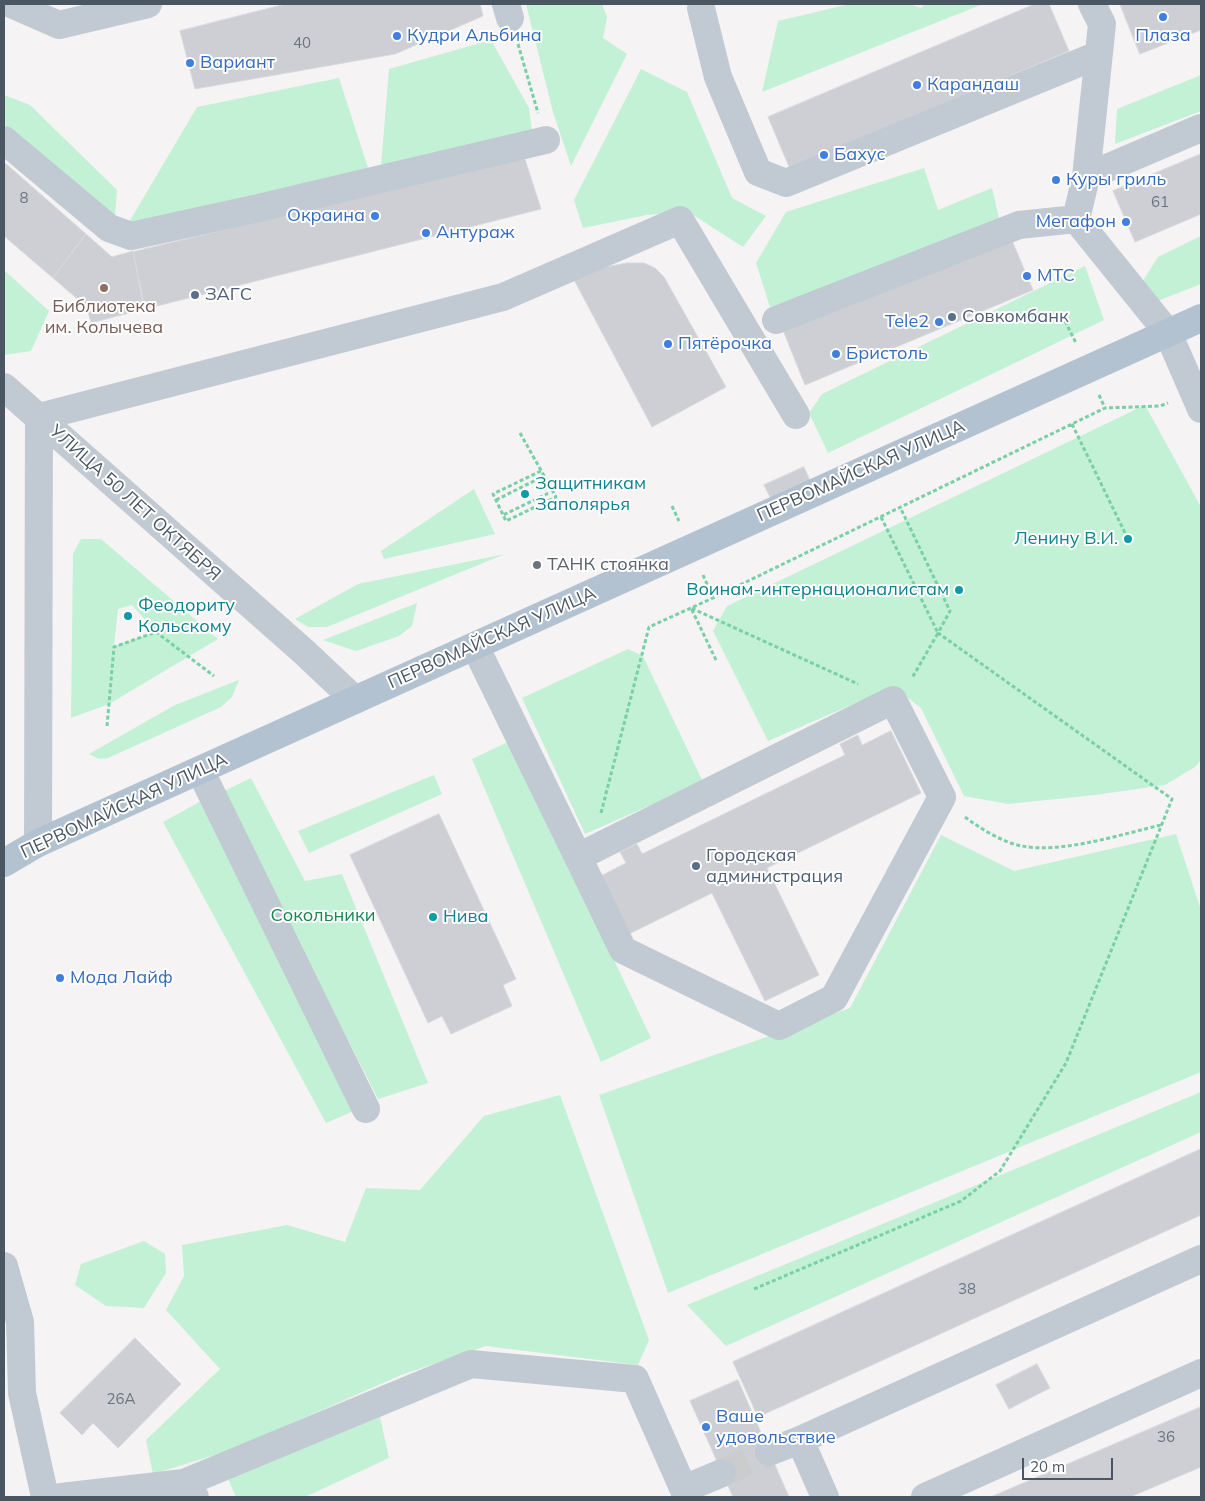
<!DOCTYPE html>
<html>
<head>
<meta charset="utf-8">
<style>
  body { margin:0 }
  #map { position:relative; width:1205px; height:1501px; overflow:hidden; background:#f5f3f3; font-family:Mulish,sans-serif }
  canvas { display:block }
  .frame { position:absolute; inset:0; border:5px solid #4a5661; pointer-events:none }
  .scale { position:absolute; left:1022px; top:1458px; width:91px; height:22px; box-sizing:border-box; border:2px solid #4a5661; border-top:0; padding-left:6px; font-size:15px; line-height:18px; white-space:nowrap; color:#4a5661; -webkit-text-stroke:4px #fff; paint-order:stroke }
</style>
</head>
<body>
<div id="map">
<canvas width="1205" height="1501"></canvas>
<div class="frame"></div>
<div class="scale">20 m</div>
</div>
<script>
const ctx = document.querySelector('canvas').getContext('2d');
ctx.lineJoin = 'round';
function fillPath(path, color) { ctx.fillStyle = color; ctx.fill(path, 'evenodd'); }
function strokePath(path, color, width, dash) { ctx.strokeStyle = color; ctx.lineWidth = width; ctx.lineCap = dash ? 'butt' : 'round'; ctx.setLineDash(dash || []); ctx.stroke(path); }
function write(font, color, halo, rows, align = 'center') {
  ctx.font = font + ' Mulish,sans-serif'; ctx.lineWidth = 4; ctx.setLineDash([]); ctx.textBaseline = 'middle'; ctx.strokeStyle = halo; ctx.fillStyle = color; for (const [text, x, y, turn = 0] of rows) {
    ctx.save(); ctx.translate(x, y); ctx.rotate((+turn || 0) * Math.PI / 180); ctx.textAlign = isNaN(turn) ? turn : align; if (halo) ctx.strokeText(text, 0, 0); ctx.fillText(text, 0, 0); ctx.restore();
  }
}
const green = new Path2D(`
  M526,4H602L607,17L603,38L627,54L571,166L553,112Z
  M850,4H910L921,8L925,4H983L762,92L778,21Z
  M491,40L529,108L532,131L381,167L389,69Z
  M641,69L687,92L732,198L766,216L743,247L687,211L647,215L583,228L574,200Z
  M1201,75V111L1115,144L1117,109Z
  M339,78L369,171L283,188L128,224L197,107Z
  M4,95L30,105L117,190L115,215L4,124Z
  M924,168L938,210L992,188L1001,227L770,307L756,263L786,212Z
  M1201,236V284L1150,304L1141,284L1158,257Z
  M1085,266L1104,320L828,453L809,413L822,394Z
  M4,270L49,311L31,351L4,355Z
  M1145,405L1201,507V760L1195,767L1165,785L1095,795L1008,804L964,796L921,708L898,690L872,696L768,741L713,631L727,606Z
  M474,489L495,534L384,559L381,551Z
  M81,539H101L218,639L109,704L71,718L73,554ZM132,605L156,632L114,646L118,609Z
  M505,554L327,627H308L295,619L358,584Z
  M417,603L412,626L399,636L356,651L323,640Z
  M628,649L643,656L703,782L585,834L522,698Z
  M239,680L232,697L221,707L108,758L99,759L89,754L175,705Z
  M510,741L651,1038L601,1062L472,759Z
  M434,775L442,794L309,853L298,831Z
  M251,778L305,881L342,874L428,1083L378,1099L222,792Z
  M203,800L356,1110L326,1123L163,822Z
  M1176,834L1201,910V1072L668,1293L599,1095L850,1008L941,835L1014,871Z
  M1201,1092V1132L726,1346L687,1305Z
  M560,1095L649,1340L638,1365L486,1346L401,1375L231,1450L153,1474L146,1440L220,1369L166,1310L184,1276L182,1245L287,1225L345,1242L366,1188L420,1190L484,1116Z
  M144,1241L165,1254L166,1273L144,1308L106,1306L75,1285L81,1264Z
  M380,1417L389,1458L305,1497H236L228,1479Z`);
const building = new Path2D(`
  M286,4H480L483,16L395,54L195,89L180,31Z
  M1035,4H1049L1069,51L790,169L768,117Z
  M1120,4H1201V30L1140,54Z
  M1201,154V214L1135,242L1113,191Z
  M524,156L541,209L145,309L133,252Z
  M4,162L86,234L53,278L4,236Z
  M86,234L112,257L133,251L144,309L91,323L87,307L53,278Z
  M1010,236L1033,290L805,385L783,330Z
  M627,263H644L655,268L664,277L726,387L652,427L571,274Z
  M804,467L812,485L773,503L764,485Z
  M891,731L921,793L767,868L819,975L765,1001L712,893L627,935L599,877L626,863L620,852L637,844L642,854L845,755L840,744L858,735L862,745Z
  M439,814L516,979L503,985L512,1006L451,1034L442,1016L428,1023L350,855Z
  M1201,1149V1215L758,1417L733,1362Z
  M135,1338L181,1384L118,1448L93,1423L82,1435L60,1413Z
  M1037,1364L1050,1388L1009,1409L996,1385Z
  M738,1380L789,1497H733L690,1401Z
  M1201,1407V1467L1130,1497H991Z`);
const minorTunnel = new Path2D(`
  M722,1473L769,1452`);
const path = new Path2D(`
  M518,44L538,113
  M1065,321L1076,343
  M1099,395L1105,408
  M1072,424L1128,539
  M520,433L556,497L506,521L493,494L543,470
  M496,500L540,478L547,494L503,515
  M672,506L679,521
  M881,517L938,633L912,678
  M703,575L713,598
  M716,660L691,608L858,684
  M107,726L114,647L156,632L214,676
  M601,813L649,627L713,598L1105,408L1160,406L1168,403
  M965,817C979,828 1004,843 1022,846C1060,854 1123,834 1161,825
  M754,1289L961,1201L1000,1171L1066,1063L1172,799L938,633L950,611L900,507`);
const minor = new Path2D(`
  M11,4L59,25L148,4
  M506,4L510,18
  M1092,4L1102,24L1086,177L1076,219L1168,333L1201,409
  M701,8L718,77L758,172L786,183L1098,55
  M4,140L109,228L131,236L254,209L546,140
  M1086,177L1201,128
  M776,320L1019,225L1076,219
  M4,387L303,651L355,700
  M39,417L503,297L680,220L796,415
  M475,646L578,857L893,700L942,797L834,998L779,1026L623,950L578,857
  M200,770L366,1109
  M38,843L39,417
  M4,1266L20,1322L22,1393L45,1497
  M769,1452L800,1440
  M684,1489L722,1473
  M61,1497L184,1483
  M195,1497L184,1483L471,1364L635,1379L687,1497
  M825,1497L800,1440L1201,1259
  M925,1497L1201,1373`);
const major = new Path2D(`
  M4,863L38,843L1201,318`);
const markers = [
  [1163,17,5,"#3f7fe0"],
  [397,36,5,"#3f7fe0"],
  [190,63,5,"#3f7fe0"],
  [917,85,5,"#3f7fe0"],
  [824,155,5,"#3f7fe0"],
  [1056,180,5,"#3f7fe0"],
  [375,216,5,"#3f7fe0"],
  [1126,222,5,"#3f7fe0"],
  [426,233,5,"#3f7fe0"],
  [1027,276,5,"#3f7fe0"],
  [104,288,5,"#8d6e63"],
  [195,295,5,"#5c6f8a"],
  [952,317,5,"#5c6f8a"],
  [939,322,5,"#3f7fe0"],
  [668,344,5,"#3f7fe0"],
  [836,354,5,"#3f7fe0"],
  [525,494,5,"#0f9aa8"],
  [1128,539,5,"#0f9aa8"],
  [537,565,5,"#6b7280"],
  [959,590,5,"#0f9aa8"],
  [128,616,5,"#0f9aa8"],
  [696,866,5,"#5c6f8a"],
  [433,917,5,"#0f9aa8"],
  [60,978,5,"#3f7fe0"],
  [706,1427,5,"#3f7fe0"]
];
const numberNames = [
  ["40",302,43],
  ["8",24,198],
  ["61",1160,202],
  ["38",967,1289],
  ["26А",121,1399],
  ["36",1166,1437]
];
const shopNames = [
  ["Кудри Альбина",407,36],
  ["Плаза",1163,36,"center"],
  ["Вариант",200,63],
  ["Карандаш",927,85],
  ["Бахус",834,155],
  ["Куры гриль",1066,180],
  ["Окраина",365,216,"right"],
  ["Мегафон",1116,222,"right"],
  ["Антураж",436,233],
  ["МТС",1037,276],
  ["Tele2",929,322,"right"],
  ["Пятёрочка",678,344],
  ["Бристоль",846,354],
  ["Мода Лайф",70,978],
  ["Ваше",716,1417],
  ["удовольствие",716,1438]
];
const serviceNames = [
  ["ЗАГС",205,295],
  ["Совкомбанк",962,317],
  ["Городская",706,856],
  ["администрация",706,877]
];
const educationNames = [
  ["Библиотека",104,307],
  ["им. Колычева",104,328]
];
const streetNames = [
  ["ПЕРВОМАЙСКАЯ УЛИЦА",861,471,-24],
  ["УЛИЦА 50 ЛЕТ ОКТЯБРЯ",135,503,42],
  ["ПЕРВОМАЙСКАЯ УЛИЦА",492,638,-24],
  ["ПЕРВОМАЙСКАЯ УЛИЦА",124,806,-25]
];
const cultureNames = [
  ["Защитникам",535,484],
  ["Заполярья",535,505],
  ["Ленину В.И.",1118,539,"right"],
  ["Воинам-интернационалистам",949,590,"right"],
  ["Феодориту",138,606],
  ["Кольскому",138,627],
  ["Нива",443,917]
];
const worshipNames = [
  ["ТАНК стоянка",547,565]
];
const parkNames = [
  ["Сокольники",323,916]
];
fillPath(green, '#c3f1d5');
fillPath(building, '#cdcfd5');
strokePath(building, '#d7d9de', 1);
strokePath(minorTunnel, '#caccce', 28, [28, 14]);
strokePath(path, '#7ad0a6', 3, [4, 2.5]);
strokePath(minor, '#c1cad2', 28);
strokePath(major, '#b3c2d1', 28);
for (const [x, y, r, color] of markers) { const dot = new Path2D(); dot.arc(x, y, r, 0, 2 * Math.PI); ctx.fillStyle = color; ctx.fill(dot); strokePath(dot, '#fff', 2); }
write('15px', '#6b747e', null, numberNames);
write('18px', '#366cbe', '#fff', shopNames, 'left');
write('18px', '#4e5e75', '#fff', serviceNames, 'left');
write('18px', '#785e54', '#fff', educationNames);
write('18px', '#4a5661', '#fff', streetNames);
write('18px', '#0d838f', '#fff', cultureNames, 'left');
write('18px', '#5b616d', '#fff', worshipNames, 'left');
write('18px', '#17864f', '#fff', parkNames);
</script>
</body>
</html>
